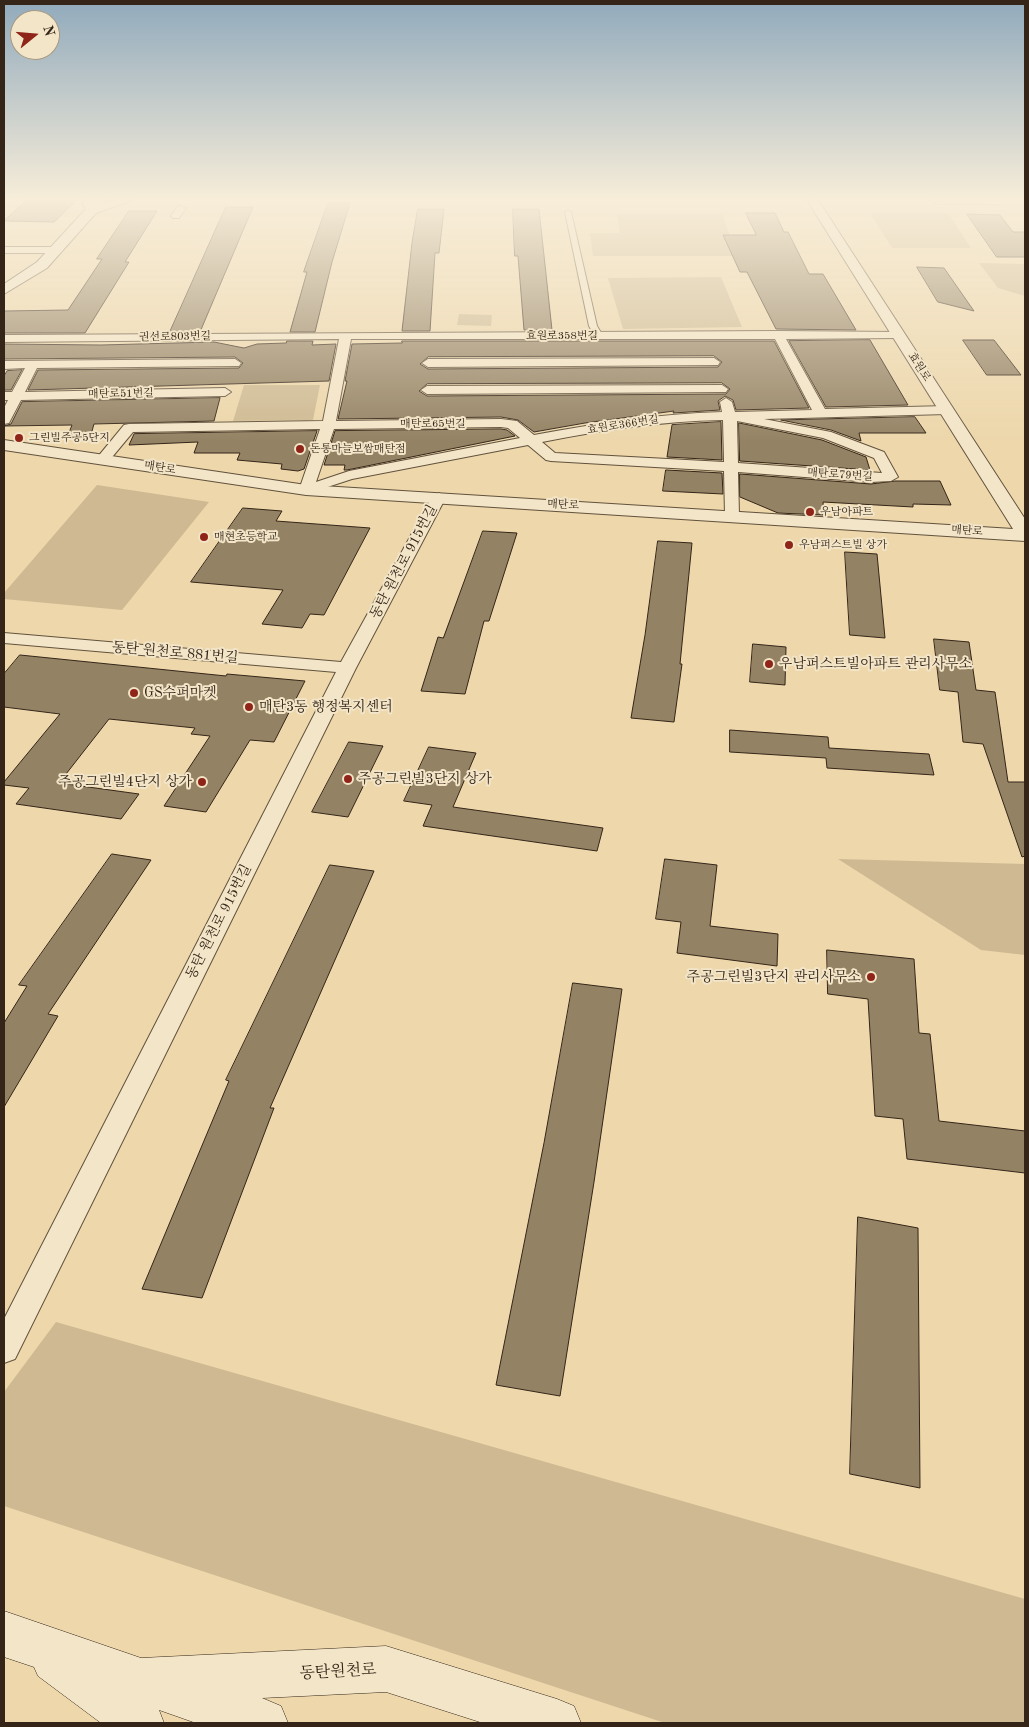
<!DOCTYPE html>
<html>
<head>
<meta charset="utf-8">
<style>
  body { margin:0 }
  #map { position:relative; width:1029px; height:1727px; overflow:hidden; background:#edd7ab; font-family:"Old Standard TT",serif }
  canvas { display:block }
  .frame { position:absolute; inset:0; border:5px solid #342518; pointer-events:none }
  .north { position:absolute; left:10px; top:10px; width:50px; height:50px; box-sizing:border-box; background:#f3e5c8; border:1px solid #a79882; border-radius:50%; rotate:73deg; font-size:14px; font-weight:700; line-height:20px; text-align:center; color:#342518 }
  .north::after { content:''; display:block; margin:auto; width:18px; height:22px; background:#8f2418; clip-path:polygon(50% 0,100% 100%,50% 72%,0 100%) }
</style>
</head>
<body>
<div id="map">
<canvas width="1029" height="1727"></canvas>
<div class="frame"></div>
<div class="north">N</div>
</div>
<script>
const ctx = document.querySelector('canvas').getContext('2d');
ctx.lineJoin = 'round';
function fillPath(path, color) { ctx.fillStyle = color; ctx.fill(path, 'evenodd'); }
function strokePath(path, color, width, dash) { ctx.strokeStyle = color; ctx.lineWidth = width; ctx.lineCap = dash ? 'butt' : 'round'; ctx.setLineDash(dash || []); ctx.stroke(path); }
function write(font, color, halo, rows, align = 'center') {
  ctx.font = font + ' "Old Standard TT","Noto Serif KR",serif'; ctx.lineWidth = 4; ctx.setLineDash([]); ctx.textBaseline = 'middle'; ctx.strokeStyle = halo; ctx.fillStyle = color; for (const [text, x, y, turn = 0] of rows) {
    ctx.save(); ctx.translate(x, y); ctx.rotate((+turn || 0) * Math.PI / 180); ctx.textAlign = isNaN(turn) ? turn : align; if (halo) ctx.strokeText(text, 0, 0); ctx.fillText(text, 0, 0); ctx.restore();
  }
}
const green = new Path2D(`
  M870,213H948L971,248H892Z
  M617,214H722L738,256H593L590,233H620Z
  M979,263L1025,264V296L998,288Z
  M721,277L742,327L623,329L608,278Z
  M459,314L492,315L491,326L457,325Z
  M244,385H320L313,420L233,421Z
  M97,485L209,502L122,610L4,599V593Z
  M838,859L1025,864V955L981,950Z
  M56,1322L1025,1599V1723H665L4,1506V1392Z`);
const building = new Path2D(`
  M27,200H77L54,222L4,221Z
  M328,203H350L332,262L315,332H290L307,272H304Z
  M226,207H253L200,332H170Z
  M418,209H444L439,253H435L430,331H402L412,243Z
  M513,209H539L552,330H524L518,256H515Z
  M129,211H157L125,262H129L85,333H4V311L68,310L102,259H97Z
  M746,213H775L784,232H788L809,274H823L856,330L776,329L747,272H740L723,235H756Z
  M967,214L1000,215L1013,232H1025V257H997Z
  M917,267L944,268L974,311L938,302Z
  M870,340L908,405L826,407L789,341Z
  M963,340H994L1021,375H987Z
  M287,341H313L312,345L336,344L329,381L28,390L38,370L239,368L243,363L235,357L4,359V344L101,345L214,342L244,348L257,344L286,343Z
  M402,341H774L809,408L736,410L733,400L725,396L718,401L720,410L673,413L674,411L585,423L534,432L518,420L501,417L338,419L347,381H345L352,344L402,343ZM714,356L722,362L718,367L428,369L420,364L428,357ZM722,383L730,389L726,394L427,396L419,391L427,384Z
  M22,370L11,390H4V376L7,371Z
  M220,398L214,421L94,424L90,438L68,435L72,425L4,426L11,424L22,402Z
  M915,417L926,433H859L861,441L831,430L781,420Z
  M721,422L722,460L667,457L672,425Z
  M739,423L822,440L866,457L870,470L740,461Z
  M501,429L507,430L515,436L347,470H344L345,465H324L335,431Z
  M317,431L304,469L298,471L281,469L282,464L237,460L240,453H194L198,442L129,445L134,434Z
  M666,470L722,473L723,494L663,491Z
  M740,474L871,484L895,481H940L951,505L913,504V507L823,502L824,515L778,513L740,497Z
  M243,508L282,511L276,521L370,528L324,615L310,614L302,628L262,624L283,590L191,582Z
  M483,531L517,533L489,621H484L465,694L421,691L438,637L443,638Z
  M658,541L692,543L680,664H682L674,722L631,718L645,635Z
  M845,552L877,554L885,638L850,635Z
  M934,639L969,642L976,690L995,692L1008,782H1025V856L1022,857L983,744L963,742L958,692L940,690Z
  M753,644L786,647L785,685L750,682Z
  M20,655L226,676L227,674L305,681L274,742L250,740L206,812L164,806L210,736L191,734L195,728L109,719L59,783L139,794L121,819L16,804L29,788L4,785V782L60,714L4,707V674Z
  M730,730L828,737L829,748L929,754L934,775L827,768L826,758L730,752Z
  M349,742L383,746L348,817L312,812Z
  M429,747L476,753L453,807L603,828L597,851L423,826L432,805L404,801Z
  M112,854L151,860L48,1014L58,1016L4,1107V1023L27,986L19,985Z
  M665,859L717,865L710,926L778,934L777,966L677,953L681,922L656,919Z
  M330,865L374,871L270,1108H274L202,1298L142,1289L229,1081L226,1080Z
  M827,950L914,959L919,1033L930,1034L939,1121L1025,1131V1173L907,1159L903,1119L875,1116L868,999L828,994Z
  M573,983L622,989L594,1182L560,1396L496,1385L544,1143Z
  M858,1217L918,1228L920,1488L850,1474Z`);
const pedestrian = new Path2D(`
  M568,210L571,212L597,326L603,336L602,338H596L589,326L565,212Z`);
const minor = new Path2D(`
  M178,206L186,208L179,218H173L171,216Z
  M4,247H55L60,250L55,253H4Z
  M778,331L899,332L905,335L899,338L786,339L825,409L947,406L954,410L947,414L764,419L831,432L884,452L898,477L891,481L871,482L738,472L739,515L732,519L725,515L724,471L551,461L546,460L528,445L352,479L306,494L299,490L320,429L133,432L108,462H98L96,459L124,425L129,424L323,421L339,339L4,342V335ZM351,339H775L812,410L735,412L732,402L726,398L720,402L722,412C657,414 598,423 534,435L517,421L501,419L336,421ZM723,420L724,462L555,453L542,442C602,430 661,421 723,420ZM737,421L823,438L874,458L882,473L738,463ZM501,427L508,428L520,438L349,471L316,482L334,429Z
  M714,358L720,362L718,365L428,367L422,363L428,359Z
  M235,359L241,363L239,366L37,368L25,392L225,388L231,392L225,396L21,400L9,423L4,424V408L8,400H4V392H12L25,368L4,369V361Z
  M722,385L728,389L726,392L427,394L421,390L427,386Z
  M439,493L446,497L356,668L15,1359L4,1363V1319L336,672L4,643V633L341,662L432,497Z`);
const tertiary = new Path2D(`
  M91,200H106L104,203L114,200H133L96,213L47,268L4,294V284L37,262L86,209L82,203L84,201Z
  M807,200H818L1025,519V541L306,495L4,450V440L306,485L1013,529Z`);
const secondary = new Path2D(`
  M930,200H1025V205L936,204Z
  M4,1611L141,1658L386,1646L557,1699L574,1706L581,1723H483L386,1692L262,1698L281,1706L288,1723H196L159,1710L164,1723H101L38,1676L34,1667L4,1657Z`);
const markers = [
  [19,438,5,"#8f2418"],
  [300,449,5,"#8f2418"],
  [810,512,5,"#8f2418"],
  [204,537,5,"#8f2418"],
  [789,545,5,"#8f2418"],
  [769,664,5,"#8f2418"],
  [134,693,5,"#8f2418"],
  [249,707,5,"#8f2418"],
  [348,779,5,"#8f2418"],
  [202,782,5,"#8f2418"],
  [871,977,5,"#8f2418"]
];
const farStreetnames = [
  ["효원로358번길",562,336],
  ["권선로803번길",175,337,-1],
  ["효원로",919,367,57],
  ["매탄로51번길",121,394,-1],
  ["매탄로65번길",433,424],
  ["효원로366번길",623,425,-9],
  ["매탄로",160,468,9],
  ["매탄로79번길",840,475,4],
  ["매탄로",563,505,3],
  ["매탄로",967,531,4]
];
const farPoinames = [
  ["그린빌주공5단지",29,438],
  ["돈통마늘보쌈매탄점",310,449],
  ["우남아파트",820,512],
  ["매현초등학교",214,537],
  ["우남퍼스트빌 상가",799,545]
];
const streetNames = [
  ["동탄 원천로 915번길",404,562,-62],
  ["동탄 원천로 881번길",175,653,5],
  ["동탄 원천로 915번길",219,922,-63]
];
const poiNames = [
  ["우남퍼스트빌아파트 관리사무소",779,664],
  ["GS수퍼마켓",144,693],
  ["매탄3동 행정복지센터",259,707],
  ["주공그린빌3단지 상가",358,779],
  ["주공그린빌4단지 상가",192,782,"right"],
  ["주공그린빌3단지 관리사무소",861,977,"right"]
];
const nearStreetnames = [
  ["동탄원천로",338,1672,-3]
];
fillPath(green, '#ceb992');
fillPath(building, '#948264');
strokePath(building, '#342518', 1);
strokePath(pedestrian, '#62523d', 2);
strokePath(minor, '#62523d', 2);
strokePath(tertiary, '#62523d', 2);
strokePath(secondary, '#342518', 1);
fillPath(pedestrian, '#f3e5c8');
fillPath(minor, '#f3e5c8');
fillPath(tertiary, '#f3e5c8');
fillPath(secondary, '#f3e5c8');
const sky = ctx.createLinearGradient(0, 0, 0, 442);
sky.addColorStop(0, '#91aabc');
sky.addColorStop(0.45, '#f7edd9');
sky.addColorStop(1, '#f7edd900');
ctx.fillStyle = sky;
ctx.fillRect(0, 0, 1029, 442);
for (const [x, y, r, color] of markers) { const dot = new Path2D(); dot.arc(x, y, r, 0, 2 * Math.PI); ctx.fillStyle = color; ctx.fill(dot); strokePath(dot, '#f3e5c8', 2); }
write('11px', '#342518', '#f3e5c8', farStreetnames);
write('11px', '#342518', '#f3e5c8', farPoinames, 'left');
write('14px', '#342518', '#f3e5c8', streetNames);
write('14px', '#342518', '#f3e5c8', poiNames, 'left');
write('16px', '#342518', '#f3e5c8', nearStreetnames);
</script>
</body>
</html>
